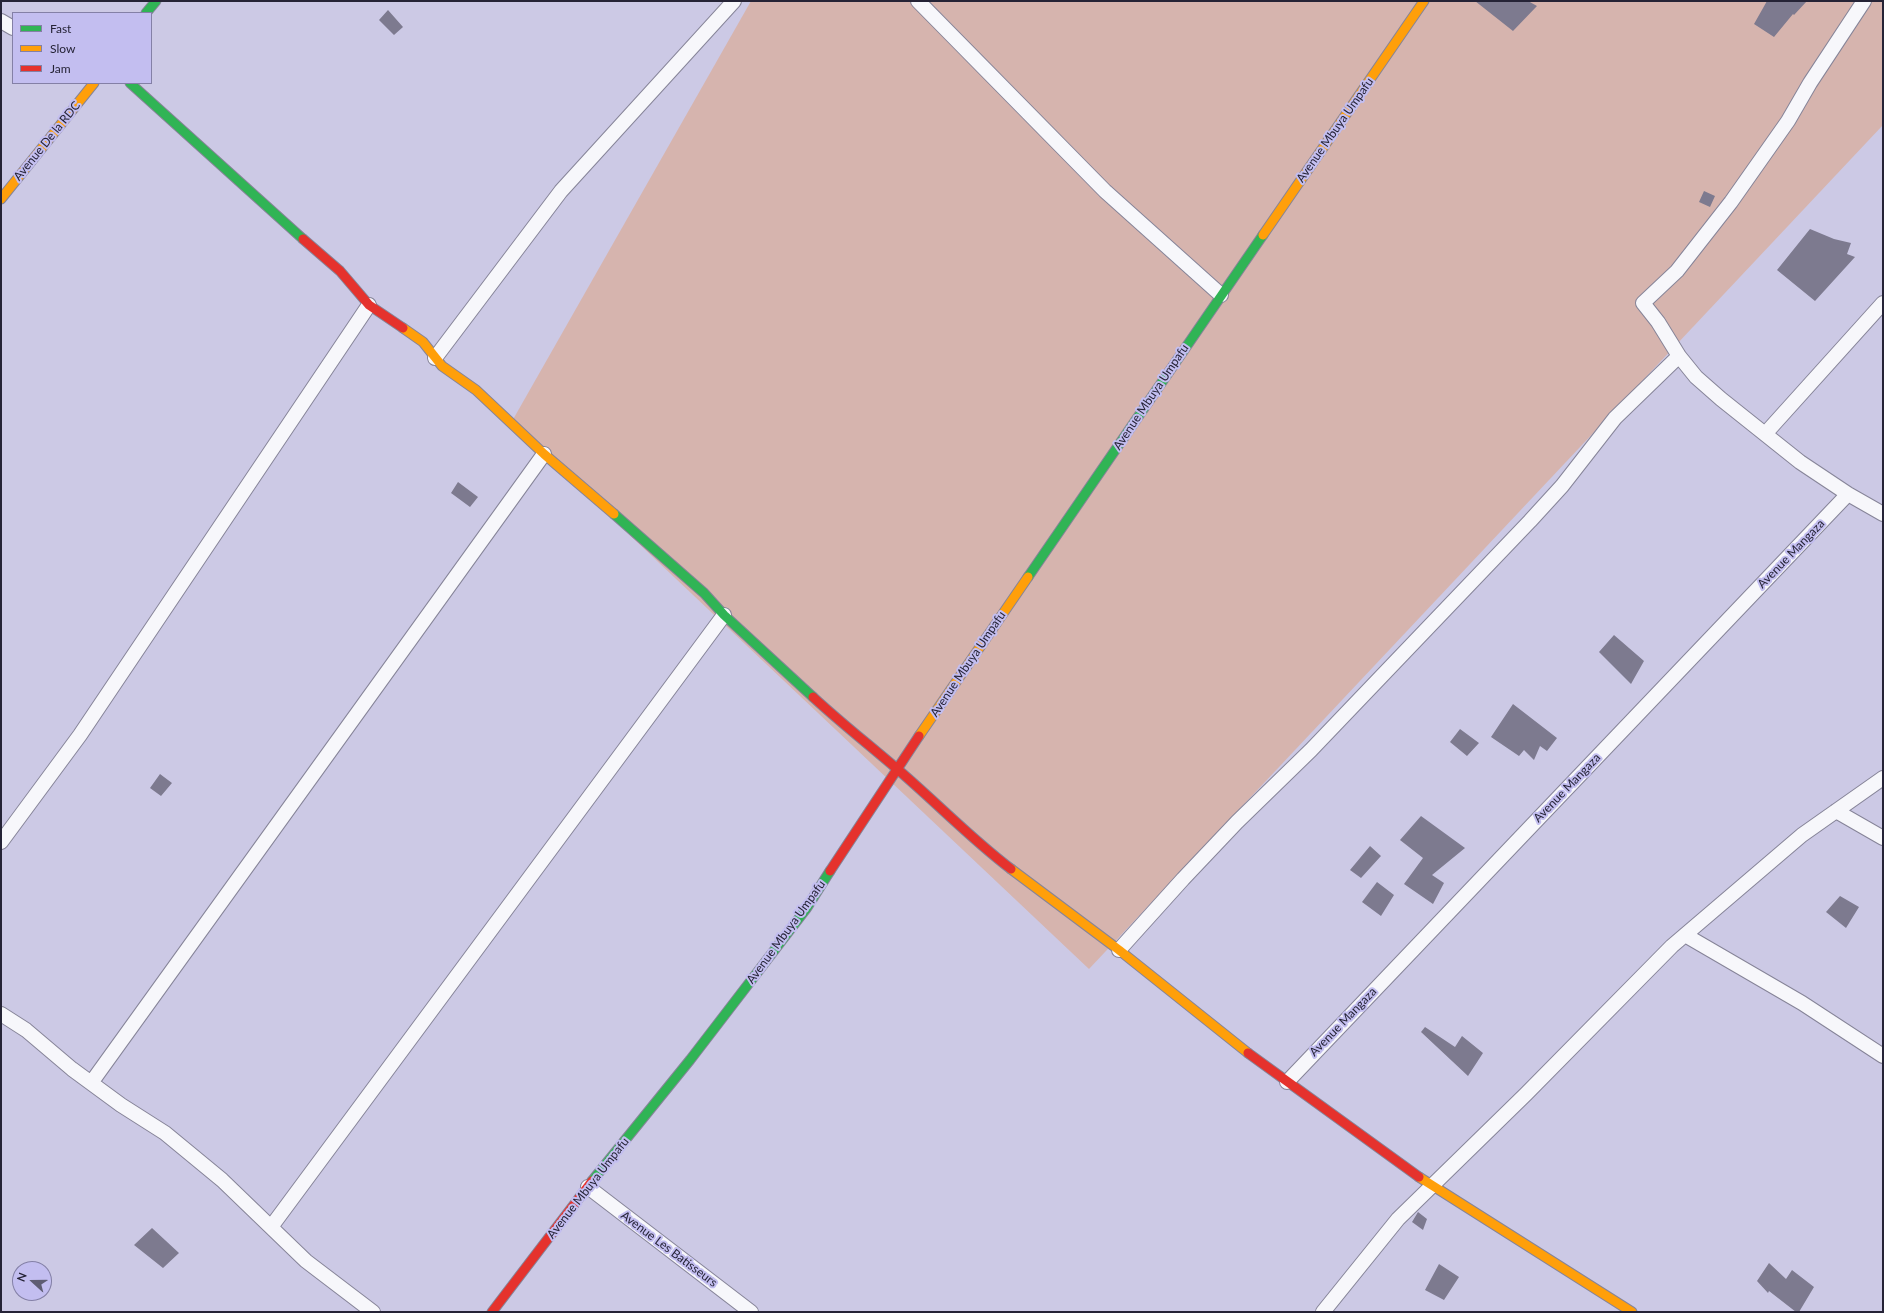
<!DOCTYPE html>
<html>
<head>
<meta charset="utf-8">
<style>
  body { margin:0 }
  #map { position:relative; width:1884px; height:1313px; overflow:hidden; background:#ccc9e5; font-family:Lato,sans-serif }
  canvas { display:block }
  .frame { position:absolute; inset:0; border:2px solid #252336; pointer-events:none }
  .legend { position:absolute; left:12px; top:12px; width:140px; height:72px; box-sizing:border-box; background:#c3bef0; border:1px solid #8480a6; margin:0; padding:5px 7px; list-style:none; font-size:12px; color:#252336 }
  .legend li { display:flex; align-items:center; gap:8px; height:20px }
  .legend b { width:20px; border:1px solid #8480a6 }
  .north { position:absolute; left:12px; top:1261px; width:40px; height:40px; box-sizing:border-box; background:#c3bef0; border:1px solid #8480a6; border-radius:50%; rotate:291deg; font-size:11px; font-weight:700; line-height:16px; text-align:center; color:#252336 }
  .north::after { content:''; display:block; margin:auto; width:14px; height:18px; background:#5f5d73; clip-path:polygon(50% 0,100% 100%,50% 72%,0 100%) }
</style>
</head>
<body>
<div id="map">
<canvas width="1884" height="1313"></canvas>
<div class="frame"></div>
<ul class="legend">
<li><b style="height:5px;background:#30b455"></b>Fast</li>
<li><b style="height:5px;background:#ff9f0a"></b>Slow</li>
<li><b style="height:5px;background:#e5322d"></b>Jam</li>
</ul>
<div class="north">N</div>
</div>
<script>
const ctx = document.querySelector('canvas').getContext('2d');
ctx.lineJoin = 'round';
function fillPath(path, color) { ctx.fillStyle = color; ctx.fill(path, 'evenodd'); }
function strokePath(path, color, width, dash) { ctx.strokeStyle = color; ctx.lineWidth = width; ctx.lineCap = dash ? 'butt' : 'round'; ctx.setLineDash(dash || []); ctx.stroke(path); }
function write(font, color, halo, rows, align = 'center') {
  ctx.font = font + ' Lato,sans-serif'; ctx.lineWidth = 4; ctx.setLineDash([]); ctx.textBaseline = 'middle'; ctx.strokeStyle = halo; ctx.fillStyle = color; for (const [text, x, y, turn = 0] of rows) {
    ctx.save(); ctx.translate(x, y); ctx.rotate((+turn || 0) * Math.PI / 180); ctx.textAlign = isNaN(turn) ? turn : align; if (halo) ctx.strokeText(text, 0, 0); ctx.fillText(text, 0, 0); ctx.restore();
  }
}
const green = new Path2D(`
  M751,1H1883V125L1089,969L511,423Z`);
const building = new Path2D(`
  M1475,1H1528L1537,6L1513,31Z
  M1767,1H1807L1794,15L1793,14L1774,37L1754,24Z
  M388,10L403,27L394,35L379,20Z
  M1704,191L1715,196L1710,207L1699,202Z
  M1810,229L1834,239L1851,243L1847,254L1855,257L1815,301L1777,270Z
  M458,482L478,497L470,507L451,493Z
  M1614,635L1644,661L1631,684L1599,652Z
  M1513,704L1557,738L1547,751L1540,746L1534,760L1524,750L1519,756L1491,737Z
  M1460,729L1479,743L1467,756L1450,742Z
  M160,774L172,783L161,796L150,788Z
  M1421,816L1465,848L1432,875L1444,883L1433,904L1404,884L1423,858L1400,840Z
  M1370,846L1381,856L1361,878L1350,870Z
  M1377,882L1394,895L1381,916L1362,902Z
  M1840,896L1859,907L1846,928L1826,912Z
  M1425,1027L1455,1047L1462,1036L1483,1053L1468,1076L1421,1032Z
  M1418,1212L1427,1219L1423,1230L1412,1222Z
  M152,1228L179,1253L163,1268L134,1245Z
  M1769,1263L1786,1279L1792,1270L1814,1287L1799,1312H1796L1769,1291L1768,1293L1757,1281Z
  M1439,1264L1459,1277L1444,1300L1425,1290Z`);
const street = new Path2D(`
  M918,1L1105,191L1221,295
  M1864,1L1810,83L1788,121L1731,202L1677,271L1643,303L1658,322L1679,356L1696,377L1721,399L1800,462L1848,494L1883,514
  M1,21L13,28
  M435,358L561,191L734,1
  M1765,434L1883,303
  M1836,811L1883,838
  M1,842L80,735L369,305
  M1685,935L1802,1003L1883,1056
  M1119,950L1183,879L1237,822L1311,750L1530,521L1562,486L1615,418L1679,356
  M1,1014L26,1030L72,1069L121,1105L165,1133L222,1180L306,1261L373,1312
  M1287,1082L1848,494
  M91,1083L544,454
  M588,1187L751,1312
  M271,1227L724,615
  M1323,1312L1398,1219L1526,1094L1672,946L1802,835L1883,778`);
const fast = new Path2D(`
  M146,13L156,1
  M130,83L303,239
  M614,514L704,593L724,615L813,697
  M1028,577L1263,235
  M592,1181L690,1060L806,909L830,871`);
const slow = new Path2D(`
  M1,199L94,83
  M1263,235L1424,1
  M403,328L423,342L442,366L476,390L544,454L614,514
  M919,736L1028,577
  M1011,869L1119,950L1248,1053
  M1419,1177L1632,1312`);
const jam = new Path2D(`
  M303,239L340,271L369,305L403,328
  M813,697C840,722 868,744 896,768C935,801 970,838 1011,869
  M830,871L919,736
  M1248,1053L1419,1177
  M492,1312L592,1181`);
const streetNames = [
  ["Avenue Mbuya Umpafu",1335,130,-55],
  ["Avenue De la RDC",47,141,-51],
  ["Avenue Mbuya Umpafu",1151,397,-56],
  ["Avenue Mangaza",1791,554,-46],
  ["Avenue Mbuya Umpafu",968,664,-56],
  ["Avenue Mangaza",1567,788,-46],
  ["Avenue Mbuya Umpafu",786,932,-54],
  ["Avenue Mangaza",1343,1022,-46],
  ["Avenue Mbuya Umpafu",588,1188,-52],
  ["Avenue Les Batisseurs",669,1249,37]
];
fillPath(green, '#d6b4ae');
fillPath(building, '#7d7a8f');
strokePath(street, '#868498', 16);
strokePath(fast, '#868498', 11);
strokePath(slow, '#868498', 11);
strokePath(jam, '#868498', 11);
strokePath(street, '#f7f7fb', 14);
strokePath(fast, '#30b455', 9);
strokePath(slow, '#ff9f0a', 9);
strokePath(jam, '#e5322d', 9);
write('12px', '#252336', '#c3bef0', streetNames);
</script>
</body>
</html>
